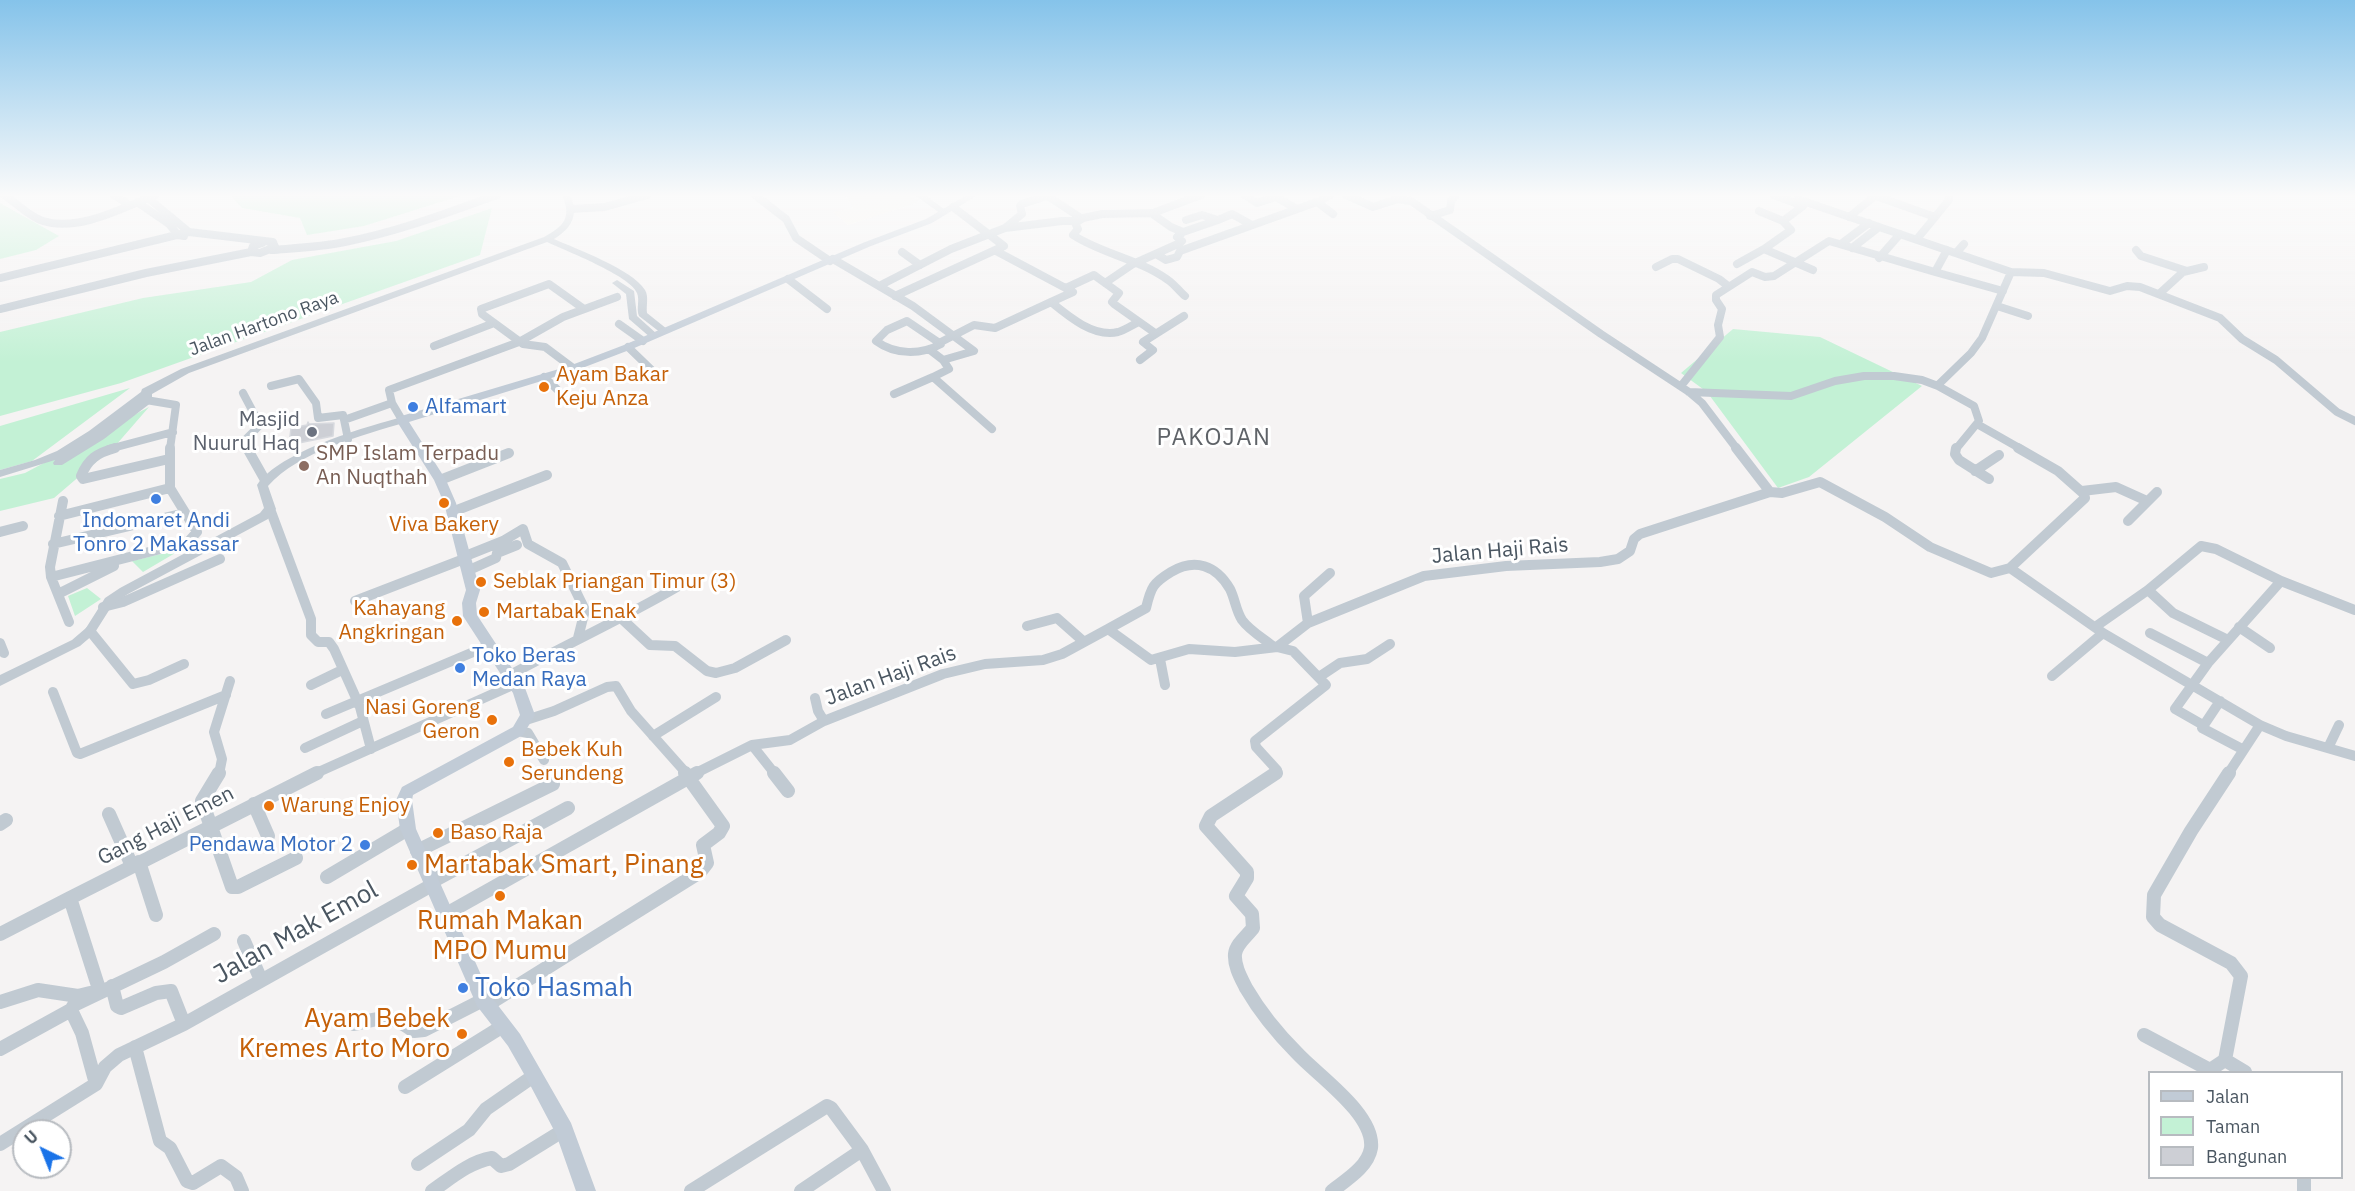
<!DOCTYPE html>
<html>
<head>
<meta charset="utf-8">
<style>
  body { margin:0 }
  #map { position:relative; width:2355px; height:1191px; overflow:hidden; background:#f5f3f3; font-family:"IBM Plex Sans",sans-serif }
  canvas { display:block }
  .legend { position:absolute; left:2148px; top:1071px; width:195px; height:108px; box-sizing:border-box; background:#fff; border:2px solid #b7bbc0; margin:0; padding:8px 10px; list-style:none; font-size:18px; color:#4a5661 }
  .legend li { display:flex; align-items:center; gap:12px; height:30px }
  .legend b { width:30px; border:2px solid #b7bbc0 }
  .north { position:absolute; left:12px; top:1119px; width:60px; height:60px; box-sizing:border-box; background:#fff; border:2px solid #b7bbc0; border-radius:50%; rotate:317deg; font-size:16px; font-weight:700; line-height:24px; text-align:center; color:#4a5661 }
  .north::after { content:''; display:block; margin:auto; width:21px; height:27px; background:#1a73e8; clip-path:polygon(50% 0,100% 100%,50% 72%,0 100%) }
</style>
</head>
<body>
<div id="map">
<canvas width="2355" height="1191"></canvas>
<ul class="legend">
<li><b style="height:8px;background:#c1cbd6"></b>Jalan</li>
<li><b style="height:16px;background:#c3f1d5"></b>Taman</li>
<li><b style="height:16px;background:#cdcfd5"></b>Bangunan</li>
</ul>
<div class="north">U</div>
</div>
<script>
const ctx = document.querySelector('canvas').getContext('2d');
ctx.lineJoin = 'round';
function fillPath(path, color) { ctx.fillStyle = color; ctx.fill(path, 'evenodd'); }
function strokePath(path, color, width, dash) { ctx.strokeStyle = color; ctx.lineWidth = width; ctx.lineCap = dash ? 'butt' : 'round'; ctx.setLineDash(dash || []); ctx.stroke(path); }
function write(font, color, halo, rows, align = 'center') {
  ctx.font = font + ' "IBM Plex Sans",sans-serif'; ctx.lineWidth = 6; ctx.setLineDash([]); ctx.textBaseline = 'middle'; ctx.strokeStyle = halo; ctx.fillStyle = color; for (const [text, x, y, turn = 0] of rows) {
    ctx.save(); ctx.translate(x, y); ctx.rotate((+turn || 0) * Math.PI / 180); ctx.textAlign = isNaN(turn) ? turn : align; if (halo) ctx.strokeText(text, 0, 0); ctx.fillText(text, 0, 0); ctx.restore();
  }
}
const commercial = new Path2D(`
  M845,195H908L919,202L848,225L833,212L853,208Z`);
const green = new Path2D(`
  M230,195H463L364,226L307,235L300,218L242,208Z
  M0,203L59,236L36,250L0,259Z
  M492,208L480,255L121,383L0,416V332L143,298L251,282L292,260L396,241Z
  M1733,329L1820,337L1922,386L1809,477L1778,488L1707,392L1681,373Z
  M130,388L32,461L0,470V426Z
  M149,407L116,445L54,498L0,511V479L25,473Z
  M182,549L143,572L132,561Z
  M87,588L101,599L75,616L68,596Z`);
const building = new Path2D(`
  M308,422L309,424L334,423L333,436L289,445L291,428L307,425Z`);
const minorFar2 = new Path2D(`
  M4,195C17,203 28,216 43,221C78,232 123,208 155,195
  M114,195L128,204
  M755,195L786,219L796,238L830,261
  M1046,195L1081,218
  M1245,195L1257,203L1276,197L1295,208
  M1346,195L1373,207L1398,199L1411,201L1601,334L1689,392L1702,403L1737,449
  M1774,195L1803,206
  M1873,195L1935,217
  M148,198L189,232L273,242L275,247L260,253L251,252L253,246L262,243
  M1800,200L2011,272L2044,273L2110,291L2127,286L2140,287L2220,318L2242,339L2276,360L2337,412L2355,421
  M137,202L169,224L178,235L184,236
  M1317,202L1333,214
  M572,209L605,207L647,195
  M1759,211L1783,221L1791,230L1764,249L1813,270
  M1151,213L1171,227L1183,232L1218,220
  M1430,216L1450,210L1451,201L1456,195
  M1849,217L1875,196
  M1186,220L1202,215L1218,220L1232,214L1250,224
  M1783,221L1803,206L1798,198
  M1005,228L1062,221H1076
  M1917,239L1949,200V195
  M1841,244L1869,223
  M1852,248L1879,227
  M271,250C296,248 321,247 345,242C397,232 447,213 497,195
  M1947,250L1935,272L2003,291
  M2136,250L2141,256L2187,271
  M996,251L1073,292L1051,302
  M902,252L920,265
  M1956,253L1964,244
  M1156,254L1166,260L1177,257L1180,251L1317,202L1330,195
  M1879,258L1900,234
  M833,259L913,306L974,351L943,360L949,369L933,377L992,429
  M1737,264L1764,249
  M1656,267L1672,259H1678L1719,279L1728,286
  M0,278L189,232
  M788,279L827,309
  M1105,283L1133,264L1180,243L1182,241L1177,237L1181,234
  M879,286L951,249L1005,228L1022,214L1020,206L1022,204L1047,196
  M1066,288L1094,275L1119,293L1112,302L1114,304L1155,333
  M2159,294L2183,272L2204,267
  M895,296L1004,246L953,207
  M1185,296C1179,291 1174,284 1168,280C1139,259 1102,254 1073,235L1078,229L1075,223L1083,218L1102,214L1153,213L1201,195
  M1997,306L2028,316
  M0,309L146,273L251,252
  M907,321L941,344C921,355 895,355 876,341L887,330Z
  M619,324L643,341
  M939,343L974,325L995,328L1051,302C1068,316 1094,338 1118,332C1125,330 1132,325 1139,322
  M434,346L494,323
  M628,347L659,377
  M930,350L943,360
  M1140,360L1153,350L1143,342L1184,316
  M573,368L545,347L523,344L482,314L481,309L549,284L584,309
  M544,377L563,395
  M1938,385L1971,353L1982,338L2011,272
  M271,386L299,379L316,403L318,418L343,415L348,439
  M1681,386L1720,337L1718,325L1722,309L1716,300V295L1752,272L1765,277L1774,276L1829,241L1935,272
  M1689,392L1791,396L1835,381L1864,376H1894L1922,380L1938,386L1974,406L1979,421L1956,449
  M243,393L260,425L244,441L247,449
  M894,394L933,377
  M140,399L176,405L170,449
  M344,420L392,403
  M402,420L392,403L389,390L519,342L563,317L617,297
  M1977,424L2021,449
  M109,449L173,432`);
const minorFar1 = new Path2D(`
  M115,448C97,453 88,459 81,476L83,479L169,459
  M247,448L265,480
  M1736,448L1770,492
  M1956,448L1955,454L1959,460L1989,479
  M1975,471L1999,455
  M440,480L509,453
  M2082,491L2116,487L2147,501
  M63,501L50,567L51,577L69,622
  M270,509L311,619V635L318,642H329L334,649L360,707L371,749
  M452,512L547,475
  M59,516L170,488
  M2128,521L2157,492
  M0,532L23,526
  M53,544L185,513
  M463,557L503,541L523,529L528,544L562,563L585,610L578,638
  M2010,568L2103,633L2260,725L2286,736L2355,756
  M467,571L496,558L497,553L517,545
  M51,577L188,542L197,532L170,488V448
  M2281,581L2355,610
  M2148,590L2173,613L2228,640
  M58,594L114,566
  M355,601L464,559
  M103,607L123,602L220,559
  M622,619L650,645L675,646L707,671L716,673L735,668L786,640
  M1308,623L1304,596L1330,573
  M1027,626L1057,618L1083,641
  M2095,627L2148,590L2201,546L2216,549L2281,581L2208,663L2175,709L2203,725
  M2239,627L2270,648
  M1108,629L1146,608C1151,587 1153,583 1171,572C1195,558 1216,565 1230,589C1235,599 1236,611 1242,620C1249,630 1264,639 1274,647
  M90,631L133,684L149,680L184,664
  M2150,633L2208,663
  M0,643L4,653
  M1160,659L1165,685
  M510,675C565,645 622,619 677,587
  M2052,676L2103,633
  M1319,677L1340,663L1367,659L1390,644
  M311,685L342,670
  M53,692L77,753L80,754L226,695
  M815,698L818,711L824,721
  M2220,701L2202,728L2242,749
  M326,714L490,645
  M526,720L554,711L607,687L616,686L631,711L687,774
  M518,731L528,733L544,760
  M653,736L716,697
  M752,745L775,774
  M305,748L363,721
  M2328,748L2339,725
  M219,774L222,759L214,732L230,681
  M314,774L515,684
  M694,774L752,745L790,740L824,721L943,674L985,664L1043,660L1062,654L1108,629L1151,660L1189,649L1235,652L1277,647L1308,623L1424,576L1506,566L1600,562L1618,559L1630,551L1634,539L1640,534L1770,492L1782,493L1820,482L1885,517L1930,547L1991,573L2010,568L2085,498L2084,494L2058,471L2018,448
  M1276,774L1277,770L1256,747L1255,741L1326,685L1293,651L1277,647
  M2228,774L2260,725`);
const minor = new Path2D(`
  M219,773L202,801L232,887H238L296,858
  M774,773L788,791
  M1276,773L1211,816L1206,826L1247,872V878L1236,896L1252,914L1253,928C1247,936 1236,944 1235,954C1234,966 1241,978 1246,988C1260,1012 1278,1034 1297,1053C1317,1075 1375,1114 1371,1148C1368,1167 1346,1180 1332,1191
  M2229,773L2191,831L2154,895L2153,917L2160,925L2231,963L2241,976L2225,1060L2245,1072
  M254,804L268,836
  M109,814L132,866
  M0,824L6,820
  M417,851L553,784
  M139,862L156,915
  M327,877L408,829
  M431,882L568,808
  M446,914L697,773
  M0,934L70,898
  M244,941L261,980
  M112,986L117,1006L121,1008L156,993L171,991L184,1024
  M100,992L70,898L317,773
  M0,1002L38,990L78,996L90,993
  M487,1005L700,872L707,863L703,845L719,833L723,826L685,773
  M354,1024C384,1018 388,1012 414,1031L424,1030L483,1000
  M2144,1035L2210,1070L2225,1060
  M135,1047L160,1141L170,1148L187,1181L193,1183L221,1166L236,1177L242,1191
  M0,1049L71,1010
  M96,1084L82,1033L71,1010L74,1005L164,962L214,934
  M405,1087L503,1026
  M0,1144L96,1084L105,1067L119,1055L184,1024L432,885
  M418,1164L469,1130L486,1109L535,1075
  M2304,1178V1191
  M432,1191C451,1178 469,1162 492,1158L501,1166L509,1164L564,1130
  M691,1191L827,1106L831,1108L862,1150L884,1191
  M801,1191L862,1150`);
const tertiary = new Path2D(`
  M562,195H570C579,215 572,228 554,239C576,249 632,269 645,290C649,296 646,306 647,313L667,329V333H661L639,316C636,309 640,300 637,293C631,276 564,250 547,242L189,373L152,394V402L104,439L62,465H54L53,463L55,460L0,477V470L35,460L57,451L89,431L141,392L142,389L181,369L544,237C564,226 572,218 562,195Z
  M915,195H925L948,212L941,214Z
  M617,280L634,291L637,316L657,334V338H651L629,319L626,294L612,283Z
  M402,417L407,420L406,422C362,436 299,451 268,486L276,509L268,519L128,594L113,604L94,634L80,646L0,686V675L72,640L86,628L105,598L120,588L260,513L264,508L257,485C281,451 362,428 402,417Z`);
const secondary = new Path2D(`
  M967,195H978L932,223L871,246L632,349L577,370L409,422L446,480L456,503L480,590L476,603L477,615L525,688L535,715L523,735L413,795L412,800L416,829L490,995L520,1034L571,1123L596,1191H576L556,1134L528,1081L508,1046L477,1006L400,829L396,800L402,787L513,727L520,715L513,693L463,616L462,603L466,590L444,503L434,480L396,420L398,417L569,366L624,345L865,242L926,219Z`);
const markers = [
  [544,387,6,"#e8710a"],
  [413,407,6,"#3f7fe0"],
  [312,432,6,"#6b7280"],
  [304,466,6,"#8d6e63"],
  [156,499,6,"#3f7fe0"],
  [444,503,6,"#e8710a"],
  [481,582,6,"#e8710a"],
  [484,612,6,"#e8710a"],
  [457,621,6,"#e8710a"],
  [460,668,6,"#3f7fe0"],
  [492,720,6,"#e8710a"],
  [509,762,6,"#e8710a"],
  [269,806,6,"#e8710a"],
  [438,833,6,"#e8710a"],
  [365,845,6,"#3f7fe0"],
  [412,865,6,"#e8710a"],
  [500,896,6,"#e8710a"],
  [463,988,6,"#3f7fe0"],
  [462,1034,6,"#e8710a"]
];
const farStreetnames = [
  ["Jalan Hartono Raya",264,324,-20]
];
const foodNames = [
  ["Ayam Bakar",556,375],
  ["Keju Anza",556,399],
  ["Viva Bakery",444,525,"center"],
  ["Seblak Priangan Timur (3)",493,582],
  ["Kahayang",445,609,"right"],
  ["Angkringan",445,633,"right"],
  ["Martabak Enak",496,612],
  ["Nasi Goreng",480,708,"right"],
  ["Geron",480,732,"right"],
  ["Bebek Kuh",521,750],
  ["Serundeng",521,774],
  ["Warung Enjoy",281,806],
  ["Baso Raja",450,833]
];
const shopNames = [
  ["Alfamart",425,407],
  ["Indomaret Andi",156,521,"center"],
  ["Tonro 2 Makassar",156,545,"center"],
  ["Toko Beras",472,656],
  ["Medan Raya",472,680],
  ["Pendawa Motor 2",353,845,"right"]
];
const worshipNames = [
  ["Masjid",300,420],
  ["Nuurul Haq",300,444]
];
const educationNames = [
  ["SMP Islam Terpadu",316,454],
  ["An Nuqthah",316,478]
];
const streetNames = [
  ["Jalan Haji Rais",1500,551,-5],
  ["Jalan Haji Rais",891,676,-20],
  ["Gang Haji Emen",166,826,-27]
];
const quarterNames = [
  ["PAKOJAN",1214,438]
];
const nearFoodnames = [
  ["Martabak Smart, Pinang",424,865],
  ["Rumah Makan",500,921,"center"],
  ["MPO Mumu",500,951,"center"],
  ["Ayam Bebek",450,1019,"right"],
  ["Kremes Arto Moro",450,1049,"right"]
];
const nearStreetnames = [
  ["Jalan Mak Emol",296,933,-29]
];
const nearShopnames = [
  ["Toko Hasmah",475,988]
];
fillPath(commercial, '#fdf9ef');
fillPath(green, '#c3f1d5');
fillPath(building, '#cdcfd5');
strokePath(building, '#d7d9de', 1.5);
strokePath(minorFar2, '#c1cad2', 8);
strokePath(minorFar1, '#c1cad2', 10);
strokePath(minor, '#c1cad2', 14);
fillPath(tertiary, '#c1cad2');
fillPath(secondary, '#c1cbd6');
const sky = ctx.createLinearGradient(0, 0, 0, 362);
sky.addColorStop(0, '#85c3ea');
sky.addColorStop(0.54, '#fafafa');
sky.addColorStop(1, '#fafafa00');
ctx.fillStyle = sky;
ctx.fillRect(0, 0, 2355, 362);
for (const [x, y, r, color] of markers) { const dot = new Path2D(); dot.arc(x, y, r, 0, 2 * Math.PI); ctx.fillStyle = color; ctx.fill(dot); strokePath(dot, '#fff', 2); }
write('18px', '#4a5661', '#fff', farStreetnames);
write('21px', '#c56008', '#fff', foodNames, 'left');
write('21px', '#366cbe', '#fff', shopNames, 'left');
write('21px', '#5b616d', '#fff', worshipNames, 'right');
write('21px', '#785e54', '#fff', educationNames, 'left');
write('21px', '#4a5661', '#fff', streetNames);
ctx.letterSpacing = '1.5px';
write('24px', '#5f6368', '#fff', quarterNames);
ctx.letterSpacing = '0px';
write('26px', '#c56008', '#fff', nearFoodnames, 'left');
write('26px', '#4a5661', '#fff', nearStreetnames);
write('26px', '#366cbe', '#fff', nearShopnames, 'left');
</script>
</body>
</html>
